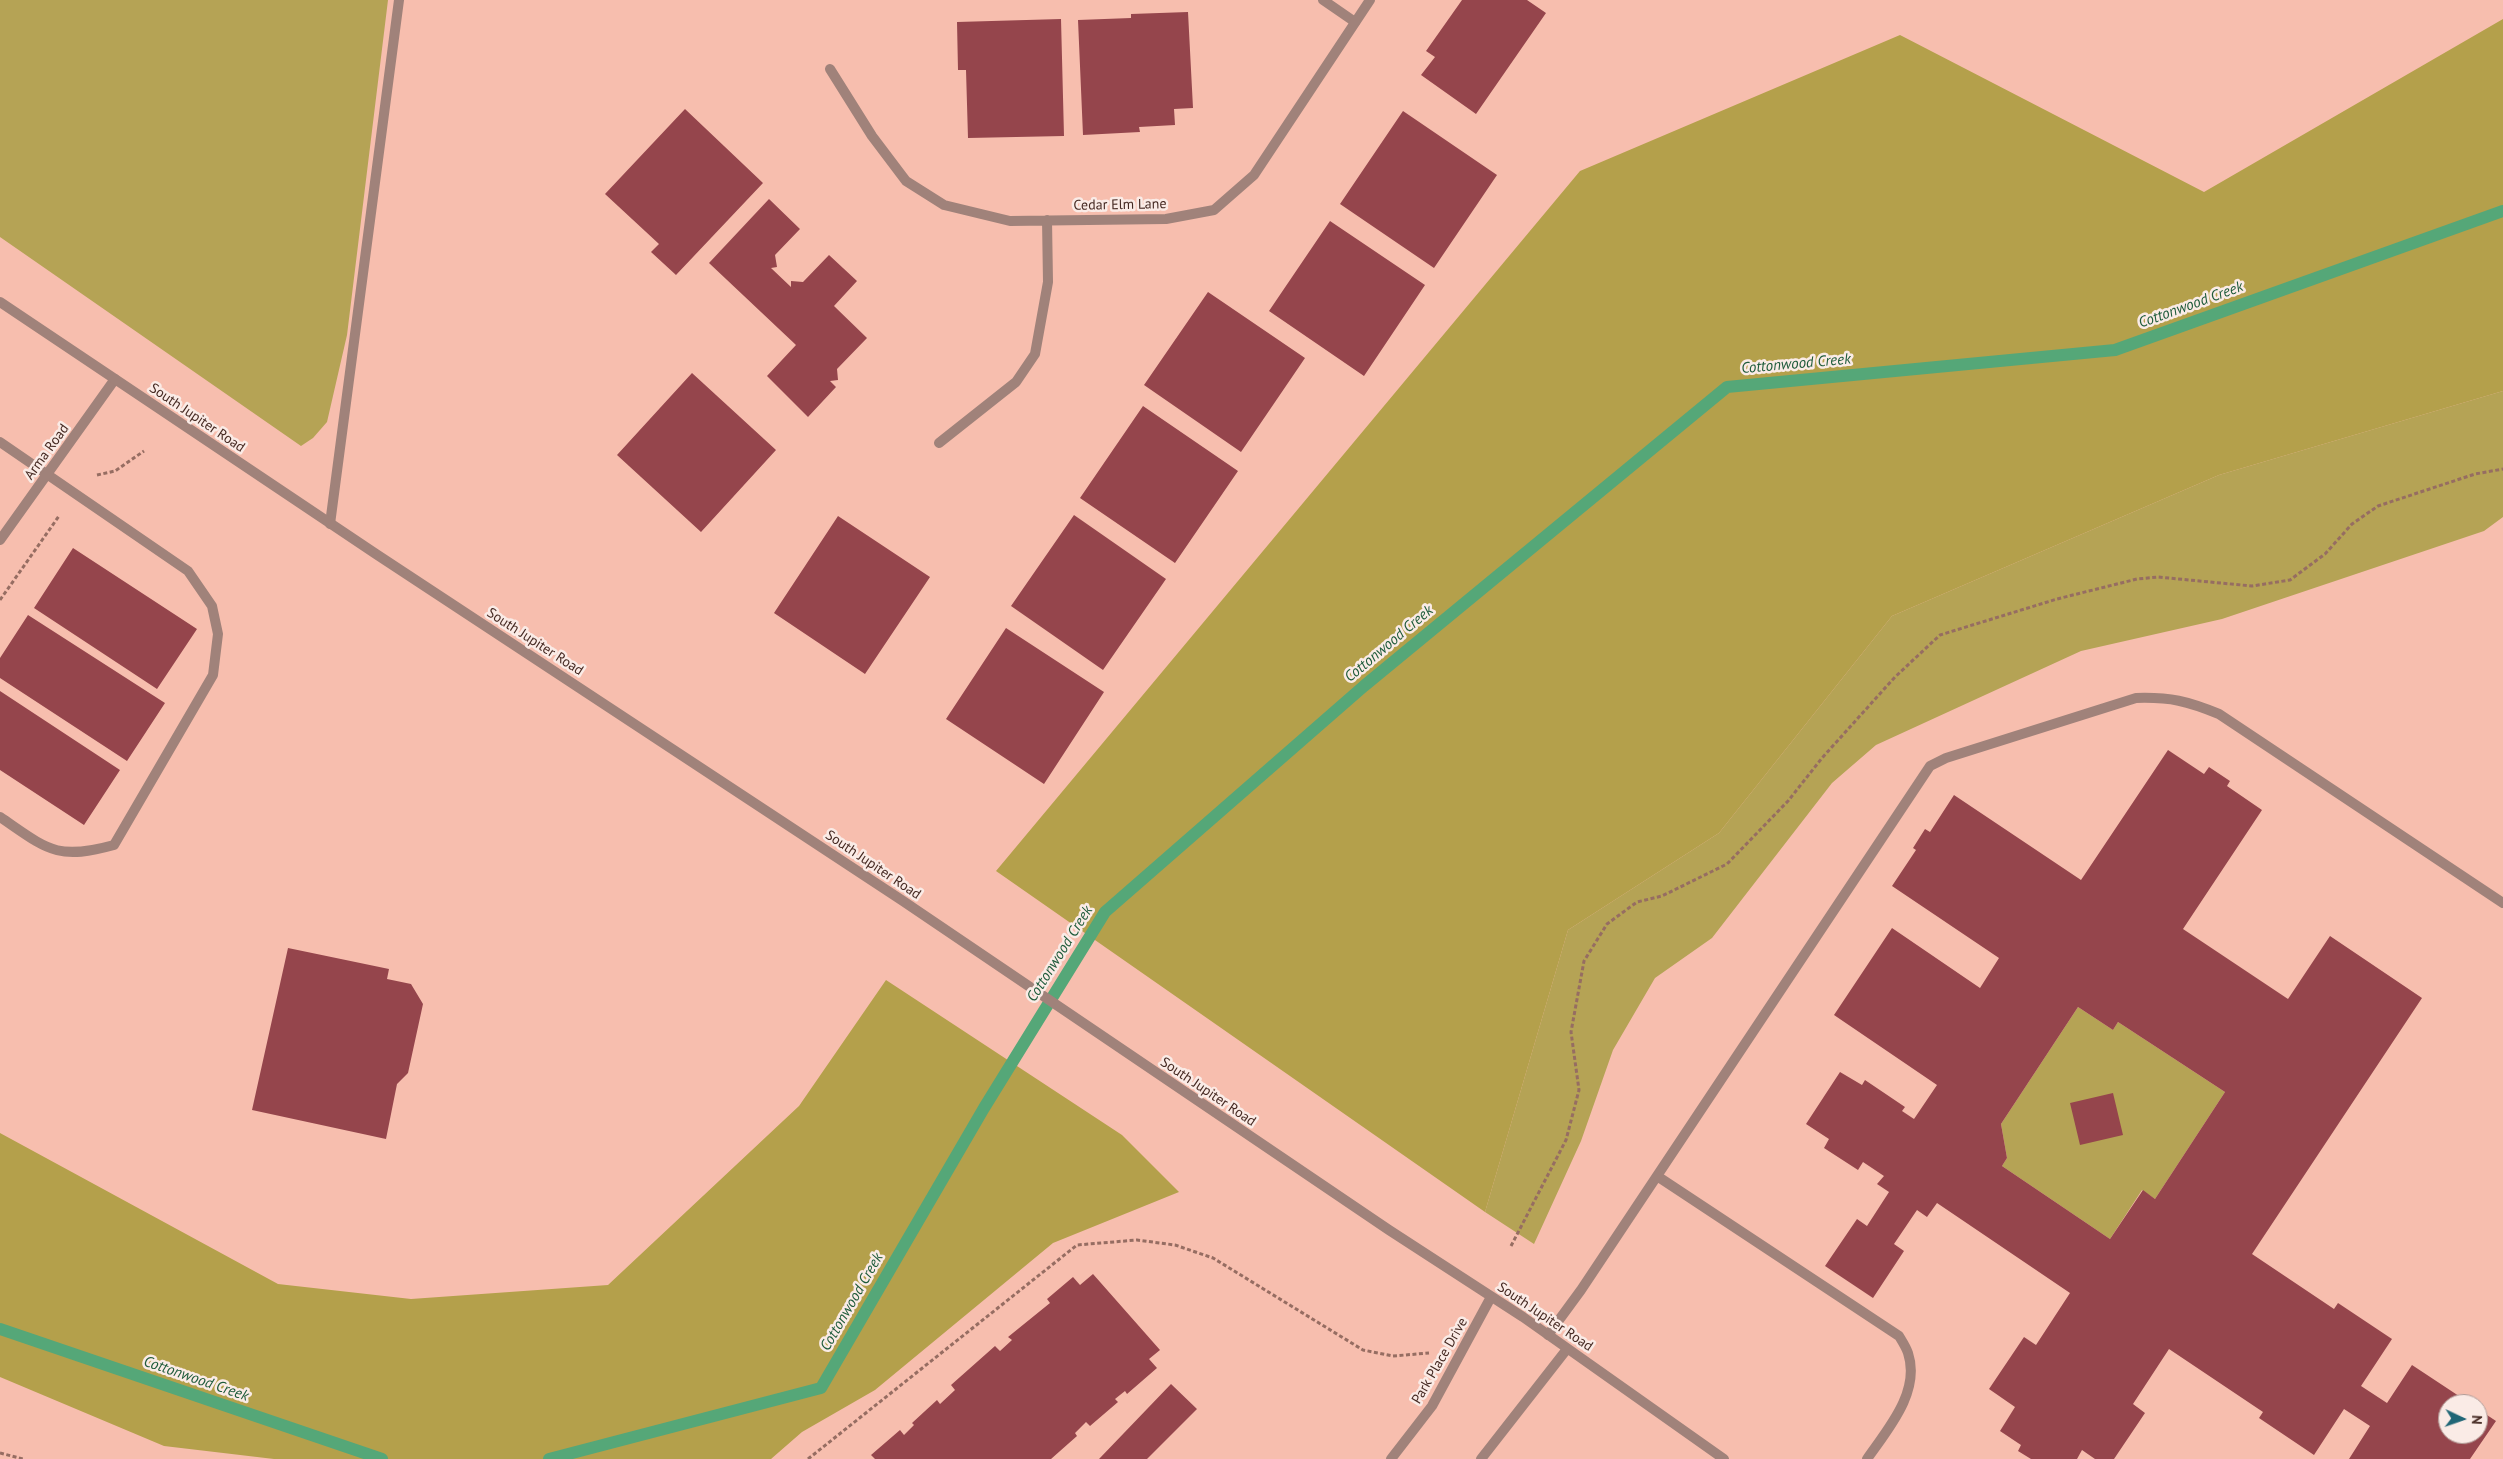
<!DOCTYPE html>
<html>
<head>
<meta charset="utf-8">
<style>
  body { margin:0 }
  #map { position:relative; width:2503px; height:1459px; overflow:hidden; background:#f7beae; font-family:"PT Sans",sans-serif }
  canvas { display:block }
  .north { position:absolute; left:2438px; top:1394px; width:50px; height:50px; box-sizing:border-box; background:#faebe6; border:1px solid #b29d98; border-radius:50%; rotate:93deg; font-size:14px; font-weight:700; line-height:20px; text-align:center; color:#452922 }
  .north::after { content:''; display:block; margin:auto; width:18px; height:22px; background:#206676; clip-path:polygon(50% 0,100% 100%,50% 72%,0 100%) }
</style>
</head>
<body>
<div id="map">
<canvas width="2503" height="1459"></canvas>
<div class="north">N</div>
</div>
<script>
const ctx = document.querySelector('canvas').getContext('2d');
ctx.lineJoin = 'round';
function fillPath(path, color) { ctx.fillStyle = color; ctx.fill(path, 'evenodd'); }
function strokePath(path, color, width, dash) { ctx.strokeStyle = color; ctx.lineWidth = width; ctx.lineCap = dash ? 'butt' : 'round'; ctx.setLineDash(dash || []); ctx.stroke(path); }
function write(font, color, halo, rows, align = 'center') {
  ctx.font = font + ' "PT Sans",sans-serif'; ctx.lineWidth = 5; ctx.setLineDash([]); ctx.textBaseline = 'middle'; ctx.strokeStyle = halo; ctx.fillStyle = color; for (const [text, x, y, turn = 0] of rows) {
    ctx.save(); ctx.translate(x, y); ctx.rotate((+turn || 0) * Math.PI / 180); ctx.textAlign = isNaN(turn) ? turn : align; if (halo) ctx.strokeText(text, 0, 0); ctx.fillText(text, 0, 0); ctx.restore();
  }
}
const green = new Path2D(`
  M0,0H388L347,335L327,422L313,438L301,446L0,237Z
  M2503,391V517L2484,531L2222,619L2081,651L1876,745L1832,783L1712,938L1655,978L1613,1050L1581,1141L1534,1244L1485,1212L1568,930L1719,833L1892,616L2219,475Z
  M2078,1007L2113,1030L2118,1022L2225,1092L2155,1199L2142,1190L2110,1239L2002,1166L2007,1158L2001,1124Z`);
const forest = new Path2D(`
  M2503,19V391L2219,475L1892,616L1719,833L1568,930L1485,1212L996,871L1580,171L1900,35L2204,192Z
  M886,980L1122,1135L1179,1192L1053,1243L875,1390L802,1432L771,1459H274L164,1446L0,1377V1133L278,1284L411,1299L608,1285L799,1106Z`);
const stream = new Path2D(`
  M0,1329L382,1459
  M549,1459L821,1388L984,1108L1105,912L1364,686L1727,387L2115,350L2503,211`);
const building = new Path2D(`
  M1462,0H1527L1546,13L1476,114L1421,75L1435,57L1426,51Z
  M1188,12L1193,108L1174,109L1175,125L1139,127L1140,132L1083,135L1078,20L1131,18V14Z
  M1061,19L1064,136L968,138L966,70H958L957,22Z
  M685,109L763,183L676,275L651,252L659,244L605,194Z
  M1403,111L1497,175L1434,268L1340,204Z
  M769,199L800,229L775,255L777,267L771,268L791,287V281L803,282L829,255L857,281L834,306L867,338L837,369L838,380L830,381L836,387L808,417L767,376L796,345L709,263Z
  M1330,221L1425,285L1364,376L1269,311Z
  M1208,292L1305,358L1241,452L1144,385Z
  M692,373L776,450L701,532L617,455Z
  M1143,406L1238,471L1175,563L1080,498Z
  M1074,515L1166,579L1103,670L1011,606Z
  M838,516L930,577L865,674L774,613Z
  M73,548L197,629L157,689L34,608Z
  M28,615L165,703L127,761L0,678V658Z
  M1006,628L1104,692L1044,784L946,719Z
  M0,691L120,770L84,825L0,770Z
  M2168,750L2204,774L2209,767L2230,781L2227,786L2262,810L2183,929L2288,999L2330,936L2422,998L2252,1254L2334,1309L2338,1303L2392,1339L2361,1386L2387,1403L2412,1365L2471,1404H2448V1434H2478V1409L2496,1421L2470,1459H2349L2370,1426L2344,1409L2314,1455L2259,1418L2263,1412L2169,1349L2133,1404L2145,1413L2114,1459H2095L2082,1450L2077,1459H2031L2018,1451L2021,1445L2000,1431L2015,1407L1989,1389L2024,1337L2036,1345L2070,1293L1937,1203L1927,1217L1917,1210L1894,1244L1904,1251L1873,1298L1825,1266L1857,1219L1867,1226L1889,1192L1877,1184L1884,1176L1863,1162L1858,1170L1824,1148L1829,1139L1806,1124L1840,1072L1862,1085L1865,1080L1905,1107L1902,1111L1914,1119L1937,1085L1834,1015L1892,928L1980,988L1999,958L1892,886L1916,850L1913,848L1925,829L1930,832L1954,795L2081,880ZM2078,1007L2113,1030L2118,1022L2225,1092L2155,1199L2143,1190L2110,1239L2002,1166L2007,1158L2001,1124Z
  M288,948L389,969L387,979L411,984L423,1004L408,1073L397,1084L386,1139L252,1110Z
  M2113,1093L2123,1135L2080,1145L2070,1103Z
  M1093,1274L1160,1350L1149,1359L1157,1368L1127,1394L1125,1391L1115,1399L1118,1402L1090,1426L1086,1422L1075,1433L1077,1436L1051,1459H875L871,1455L900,1430L904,1435L914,1425L912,1423L937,1400L940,1404L955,1390L951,1385L995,1346L1000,1351L1012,1340L1008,1337L1050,1303L1047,1299L1073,1277L1080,1285Z
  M1171,1384L1197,1409L1147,1459H1099Z`);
const path = new Path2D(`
  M97,475L115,471L144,451
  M0,600L59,516
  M1511,1246L1566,1140L1579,1090L1571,1032L1584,961L1607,924L1637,902L1662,896L1727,864L1788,801L1822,758L1895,677L1940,635L2057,599L2137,579L2158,577L2252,586L2290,580L2325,554L2352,524L2378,506L2475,474L2503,469
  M0,1453L23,1459
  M808,1459L1077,1245L1137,1240L1175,1245L1213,1258L1363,1350L1393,1356L1429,1353`);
const service = new Path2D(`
  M1323,0L1355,22
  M0,442L188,571L212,606L218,634L213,675L114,845C56,861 47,849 0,817
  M1657,1176L1899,1336C1902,1341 1906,1347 1908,1353C1921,1392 1887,1430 1867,1459
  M1548,1335L1581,1290L1930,766L1946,758L2136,698C2171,697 2187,701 2219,714L2503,903`);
const minor = new Path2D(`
  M830,69L872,136L906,181L944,205L1010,221L1166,219L1214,210L1254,175L1370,0
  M939,443L1016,382L1035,354L1048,282L1047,220
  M330,524L399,0
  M0,540L115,379`);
const tertiary = new Path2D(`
  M0,302L376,554L903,901L1389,1230L1523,1317L1724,1459
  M1391,1459L1432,1406L1491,1297
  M1481,1459L1567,1349`);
const streetNames = [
  ["Cedar Elm Lane",1120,205,-1],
  ["South Jupiter Road",197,418,34],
  ["Arma Road",47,452,-54],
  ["South Jupiter Road",535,642,33],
  ["South Jupiter Road",873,865,34],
  ["South Jupiter Road",1208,1092,34],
  ["South Jupiter Road",1545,1317,34],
  ["Park Place Drive",1440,1361,-60]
];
const waterNames = [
  ["Cottonwood Creek",2191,305,-20],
  ["Cottonwood Creek",1796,364,-5],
  ["Cottonwood Creek",1389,644,-40],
  ["Cottonwood Creek",1060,954,-58],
  ["Cottonwood Creek",852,1302,-60],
  ["Cottonwood Creek",196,1379,19]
];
fillPath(green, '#b5a355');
fillPath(forest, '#b4a04b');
strokePath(stream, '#55a778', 12);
fillPath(building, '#95454c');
strokePath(path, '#966d62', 3, [4, 2.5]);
strokePath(service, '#a0827a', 10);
strokePath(minor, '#a0827a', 10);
strokePath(tertiary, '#a0827a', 10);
write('14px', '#452922', '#faebe6', streetNames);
write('italic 15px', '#1e5b3a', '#faebe6', waterNames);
</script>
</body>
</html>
